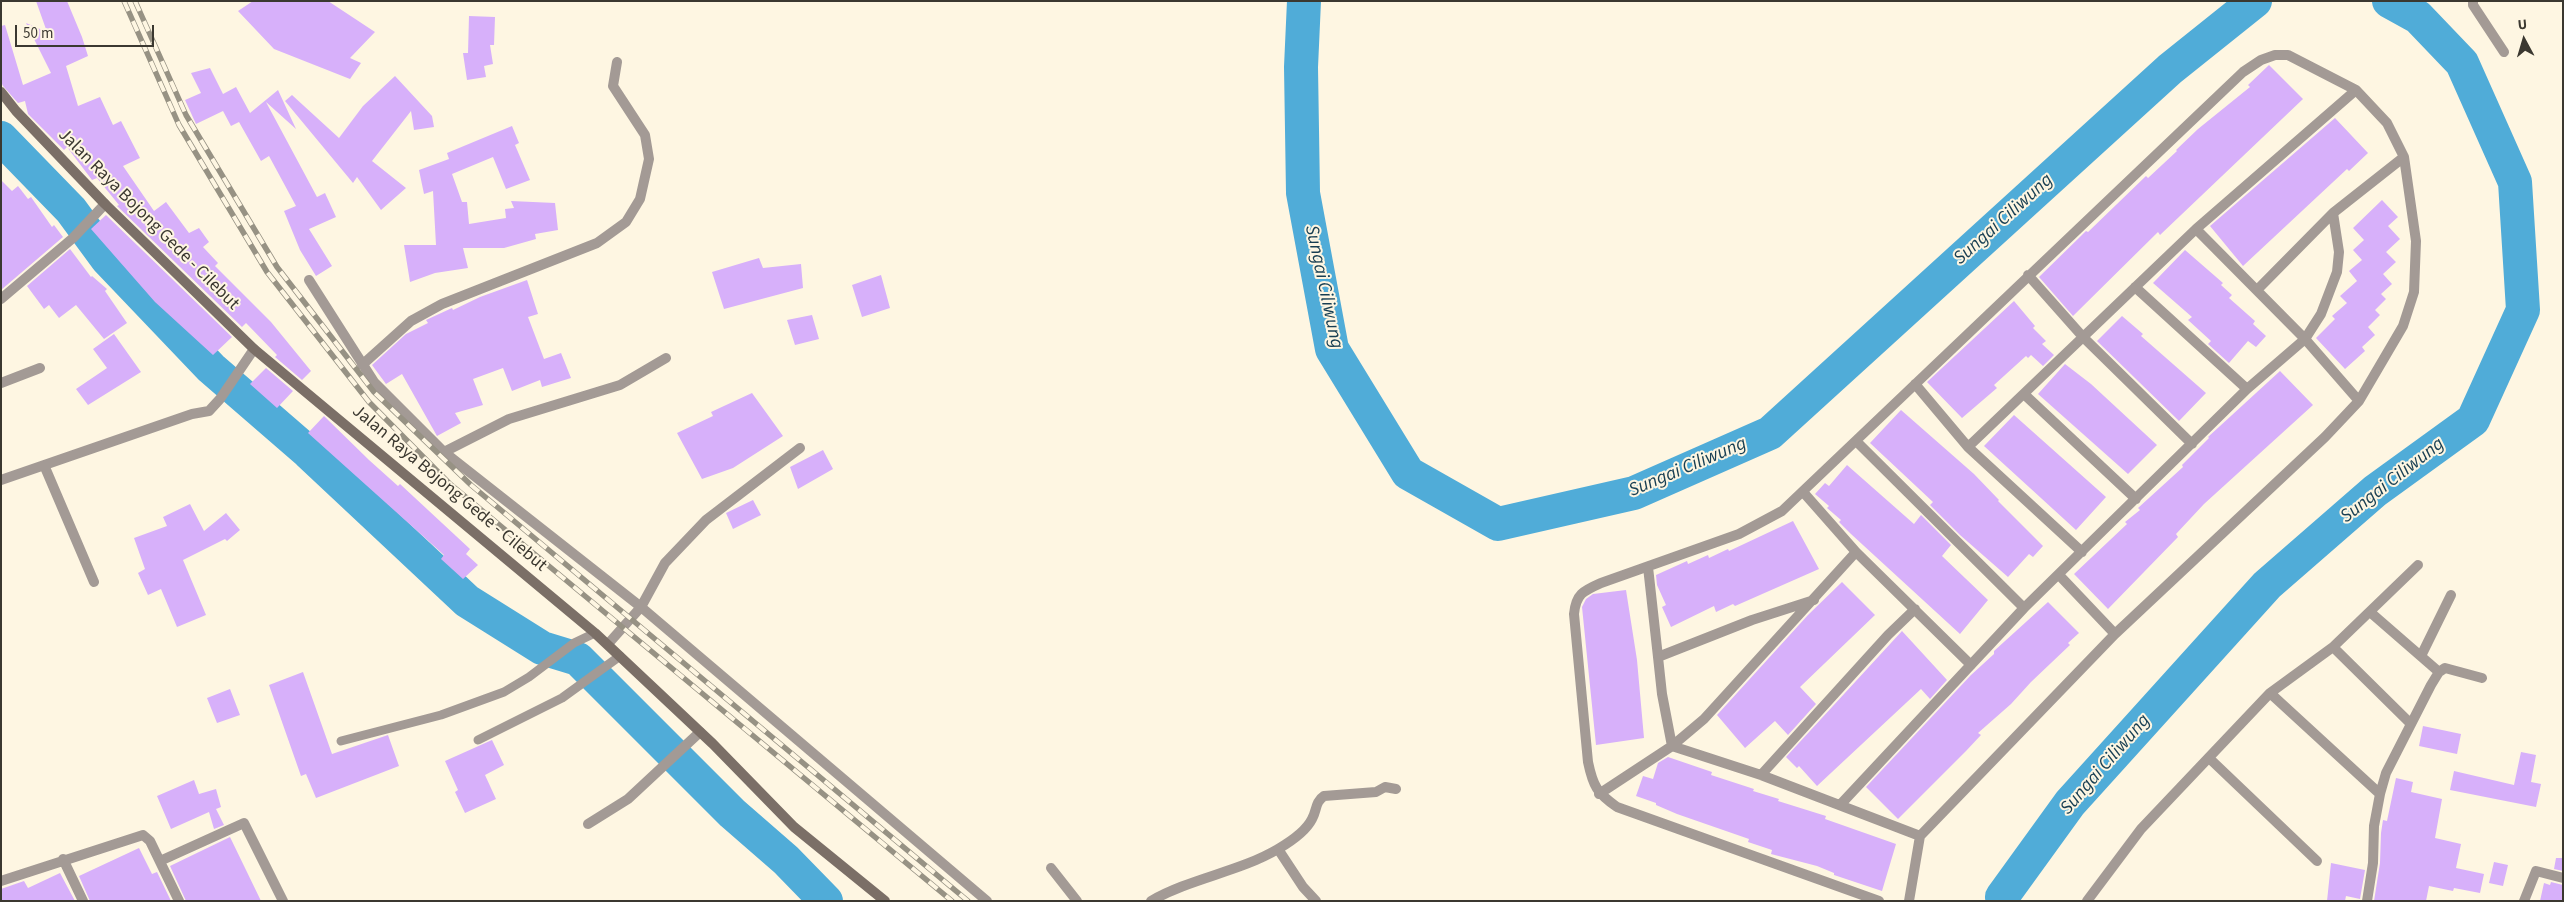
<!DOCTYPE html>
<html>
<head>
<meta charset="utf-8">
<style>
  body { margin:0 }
  #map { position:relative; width:2564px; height:902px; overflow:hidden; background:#fef6e2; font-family:"Source Sans 3",sans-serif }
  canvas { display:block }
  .frame { position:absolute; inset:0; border:2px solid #3b3830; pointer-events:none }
  .north { position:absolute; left:2499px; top:15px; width:50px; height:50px; -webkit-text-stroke:4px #fef6e2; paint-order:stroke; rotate:354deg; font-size:14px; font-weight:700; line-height:20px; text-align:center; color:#3b3830 }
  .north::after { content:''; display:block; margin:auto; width:18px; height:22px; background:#3b3830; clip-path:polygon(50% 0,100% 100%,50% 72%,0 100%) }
  .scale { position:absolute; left:15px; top:25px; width:139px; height:22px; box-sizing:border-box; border:2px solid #3b3830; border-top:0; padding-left:6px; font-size:15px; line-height:18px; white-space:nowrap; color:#3b3830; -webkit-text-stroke:4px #fef6e2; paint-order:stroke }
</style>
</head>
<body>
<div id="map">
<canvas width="2564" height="902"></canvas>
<div class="frame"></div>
<div class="north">U</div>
<div class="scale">50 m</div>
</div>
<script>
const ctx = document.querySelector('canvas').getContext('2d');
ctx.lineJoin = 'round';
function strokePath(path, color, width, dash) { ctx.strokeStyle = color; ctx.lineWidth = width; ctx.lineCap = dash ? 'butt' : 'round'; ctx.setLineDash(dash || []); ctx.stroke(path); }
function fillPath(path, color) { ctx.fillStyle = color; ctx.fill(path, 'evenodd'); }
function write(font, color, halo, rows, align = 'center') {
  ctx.font = font + ' "Source Sans 3",sans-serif'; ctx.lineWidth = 4; ctx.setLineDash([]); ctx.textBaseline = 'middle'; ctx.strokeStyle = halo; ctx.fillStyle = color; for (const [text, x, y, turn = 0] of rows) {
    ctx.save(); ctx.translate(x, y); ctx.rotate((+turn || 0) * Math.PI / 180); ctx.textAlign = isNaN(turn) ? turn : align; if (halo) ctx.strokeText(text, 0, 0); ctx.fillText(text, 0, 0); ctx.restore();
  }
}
const river = new Path2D(`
  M1304,1L1301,67L1303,193L1332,349L1408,473L1498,524L1634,493L1770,433L2170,69L2255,1
  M1,138L71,210L107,259L211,368L308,452L467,601L542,648L578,659L732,813L786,860L826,901
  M2003,901L2002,897L2070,803L2267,585L2375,491L2473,420L2523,310L2515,182L2462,63L2418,17L2389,1`);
const building = new Path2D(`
  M36,1H67L82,37L88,56L66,66L78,106L100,97L113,125L121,121L140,158L123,166L154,211L166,202L189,233L199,228L209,242L203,247L218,263L215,266L271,322L311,371L302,380L275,357L277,355L246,323L242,327L117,206L119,205L97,178L92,180L67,147L64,150L28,114L25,101L18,103L3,86L1,82V26L5,25L23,85L51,73L26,23L47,32Z
  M253,1H328L375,32L350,58L361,63L350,79L274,49L238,11Z
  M469,16L495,17L494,45H490L493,64L484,66L486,77L467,80L463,53H468Z
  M2269,65L2303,99L2160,235L2158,232L2073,316L2039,277L2086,231L2088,232L2146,176L2148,178L2177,151L2176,150L2198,129L2250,87L2248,85Z
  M210,68L223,94L236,87L250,113L278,90L296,129L266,102L317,197L325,193L336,217L309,229L332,266L316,276L300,250L284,211L296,206L269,156L261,161L239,122L231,126L223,111L196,124L185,100L201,93L191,73Z
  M395,76L432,116L434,127L414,130L411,111L372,161L406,188L381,210L357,177L353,183L285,101L292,95L339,138L363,106Z
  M2335,118L2368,153L2349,171L2347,169L2243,266L2210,226Z
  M512,126L519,143L515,145L530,180L506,189L493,157L452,174L462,202H467L469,224L506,218L505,209L514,208L511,201L555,203L558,230L535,234L536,239L504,248H463L468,268L435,273L410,282L404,245H436L433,191L424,194L419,170L449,159L447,153Z
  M1,180L12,191L18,186L28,199L31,197L52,227L54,225L63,237L1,290Z
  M2382,200L2398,217L2388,226L2400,239L2386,252L2396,262L2383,274L2392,284L2381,294L2386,299L2375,310L2380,315L2368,327L2375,335L2362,347L2365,351L2345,369L2316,338L2335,319L2332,316L2347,303L2340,296L2357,281L2349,271L2362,260L2353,250L2364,240L2353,228Z
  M106,215L232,337L213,355L155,302L91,229Z
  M70,249L91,277L92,276L107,289L105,291L127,323L104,339L76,305L59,318L49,305L44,309L27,286Z
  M2185,250L2223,283L2221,285L2232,295L2229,298L2255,321L2253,324L2266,336L2256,347L2248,341L2229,363L2208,344L2211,341L2188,320L2192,317L2153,283Z
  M759,258L763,268L801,264L803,288L724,309L712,272Z
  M881,275L890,308L862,317L852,285Z
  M527,280L538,314L528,317L544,359L561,353L571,378L542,387L540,380L512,391L503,368L473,379L483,405L455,413L461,423L437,436L402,374L386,384L372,365L406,334L428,323L426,320L452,308L453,310L480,297Z
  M2014,301L2035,326L2033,328L2046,341L2042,344L2054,355L2043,366L2031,355L2028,358L2026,356L1994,385L1997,388L1962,418L1927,382Z
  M812,315L819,339L795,345L787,320Z
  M2122,316L2143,334L2141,336L2206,393L2179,421L2097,341Z
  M114,334L141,372L88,405L76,389L107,368L93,349Z
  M2065,364L2091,384L2157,445L2128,474L2038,394Z
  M266,368L293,391L277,408L250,384Z
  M2280,371L2313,405L2204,504L2176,534L2178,537L2108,609L2074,574L2127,524L2125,522L2140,510L2138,508L2183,467L2182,465L2209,438L2208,437Z
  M752,393L783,436L733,468L702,479L677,433L713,416L711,412Z
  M1901,410L1974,474L1999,500L1998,501L2043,546L2033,557L2029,554L2008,577L1960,535L1930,505L1933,502L1870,443Z
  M2014,415L2106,497L2076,530L1984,446Z
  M324,416L369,460L398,486L400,484L470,549L466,554L478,565L463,579L441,559L444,555L308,433Z
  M823,450L833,469L798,489L790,467Z
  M1847,465L1914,524L1921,515L1951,545L1942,556L1988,600L1960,634L1851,534L1839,522L1841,520L1827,508L1829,506L1815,494L1825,483L1829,486Z
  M753,500L761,515L733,529L726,513Z
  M190,504L204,531L226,513L240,530L227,541L225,539L183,560L206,615L177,627L161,589L148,595L138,573L145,569L134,538L167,526L163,517Z
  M1793,521L1819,569L1735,606L1733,604L1716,612L1714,606L1671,627L1662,607L1666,605L1657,585L1656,575L1687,561L1688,564L1708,555L1709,558L1728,549L1729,551Z
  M1842,582L1875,615L1800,687L1816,704L1788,735L1775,721L1745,748L1717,715L1808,615Z
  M1626,590L1637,660L1644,738L1596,745L1582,607L1586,599L1593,594Z
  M2048,602L2079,633L2068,643L2070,645L2031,682L2011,704L1978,733L1981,735L1966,751L1898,819L1866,787L1971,675L1994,654V651Z
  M1902,631L1947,680L1930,699L1921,689L1817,786L1799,766L1797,768L1786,757Z
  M303,672L332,754L388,735L399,766L316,798L306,774L301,776L269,685Z
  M230,689L240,715L217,723L207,698Z
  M2423,726L2461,734L2457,754L2419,746Z
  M492,740L504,765L485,775L496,799L465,813L455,792L458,790L445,761Z
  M2521,752L2536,755L2531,782L2541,784L2536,807L2450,790L2454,771L2514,785Z
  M1668,757L1712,772L1711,775L1754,789L1753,791L1779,799L1778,801L1826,816L1825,819L1896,844L1882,891L1834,875V873L1817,866L1771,854L1772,850L1748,842L1749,839L1677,814L1656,805V803L1636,796L1643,776L1653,779L1658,763Z
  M2396,778L2413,782L2411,792L2442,799L2435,838L2461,844L2456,868L2484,874L2480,893L2454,888L2453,891L2429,886L2426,901H2374L2380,863L2381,833L2383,820L2387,821Z
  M194,780L199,794L216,789L221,807L216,809L224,825L214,829L209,812L171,829L157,796Z
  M230,837L261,901H186L170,866Z
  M139,848L152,874L157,872L171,901H90L79,876Z
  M2556,858H2563V871L2554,869Z
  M2494,862L2508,865L2503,886L2489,883Z
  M2331,863L2365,870L2360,899L2346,896L2345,901H2327Z
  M60,873L75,901H1V889L24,881L28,888Z
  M2551,882L2563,885V901H2540L2544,883L2550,885Z`);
const service = new Path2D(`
  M478,740L562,698L620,656
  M341,741L441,715L504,692L529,677L574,643L595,633`);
const minor = new Path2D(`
  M2473,1V5L2504,52
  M2196,229L2305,339L2359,401
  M2028,275L2083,337L2192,444
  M309,280L374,382L444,452L641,607L987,901
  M2135,287L2247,389
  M2257,290L2333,213L2404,157
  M1,299L73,238L105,204
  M362,365L411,321L442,304L597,243L626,222L640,199L649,159L645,135L613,86L617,62
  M1,383L40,368
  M1915,384L1968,447L2082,552
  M2025,395L2136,499
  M1856,441L2024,608
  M1968,447L2196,229L2356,90
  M444,452L509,419L620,385L666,358
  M44,465L94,582
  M1,480L192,414L209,411L220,399L254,349
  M1804,493L1856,552L1971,665
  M1648,567L1658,657
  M2059,575L2115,634
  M1814,600L1752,620L1658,657L1662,694L1672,746L1761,775L1920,836
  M2370,612L2439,672
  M608,644L641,607L665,563L706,520L800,448
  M2333,647L2418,565
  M2421,656L2451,595
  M2270,693L2380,794
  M2209,758L2317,861
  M1761,775L1888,635L1915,609
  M1599,794L1672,746L1704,719L1856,552
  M1840,805L2024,608L2247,389L2305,339L2321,314L2337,272L2339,252L2333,213
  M588,824L628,799L700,732
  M1278,849L1303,887L1316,901
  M63,859L83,901
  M160,861L244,823L283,901
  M1051,868L1077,901
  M1,881L143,835L150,841L179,901
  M1151,901C1191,878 1239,872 1278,849C1290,842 1306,831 1312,819C1317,810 1315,802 1324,796L1376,792L1385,787L1396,789
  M1879,901L1617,807C1597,793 1593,786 1588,762L1574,614C1576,594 1583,591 1601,583L1739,534L1782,511L2243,72L2261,60L2275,55H2288L2356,90L2387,123L2404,157L2416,241L2414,292L2403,326L2359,401L2325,437L2115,634L1920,836L1909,901
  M2087,901L2141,829L2270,693L2333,647L2411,724
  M2367,901L2373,863L2374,826L2380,794L2386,773L2431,685L2439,672L2445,668L2482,678
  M2524,901L2536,871L2563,878`);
const secondary = new Path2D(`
  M1,92L16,111L105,204L254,349L595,633L713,744L794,827L885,901`);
const rail = new Path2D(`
  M124,1L179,125L267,272L369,402L449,483L952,901
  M135,1L186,115L277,267L374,392L471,485L968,901`);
const streetNames = [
  ["Jalan Raya Bojong Gede - Cilebut",148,220,45],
  ["Jalan Raya Bojong Gede - Cilebut",449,489,40]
];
const waterNames = [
  ["Sungai Ciliwung",2004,220,-42],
  ["Sungai Ciliwung",1323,287,78],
  ["Sungai Ciliwung",1688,468,-23],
  ["Sungai Ciliwung",2393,481,-38],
  ["Sungai Ciliwung",2106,765,-49]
];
strokePath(river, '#50acd8', 34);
fillPath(building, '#d7b0fa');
strokePath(service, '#a39a95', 9);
strokePath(minor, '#a39a95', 10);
strokePath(secondary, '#7b6f67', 10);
strokePath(rail, '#979284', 5.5);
strokePath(rail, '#fef6e2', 4, [11]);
write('18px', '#3b3830', '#fef6e2', streetNames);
write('italic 19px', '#173e52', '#fef6e2', waterNames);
</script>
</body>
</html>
